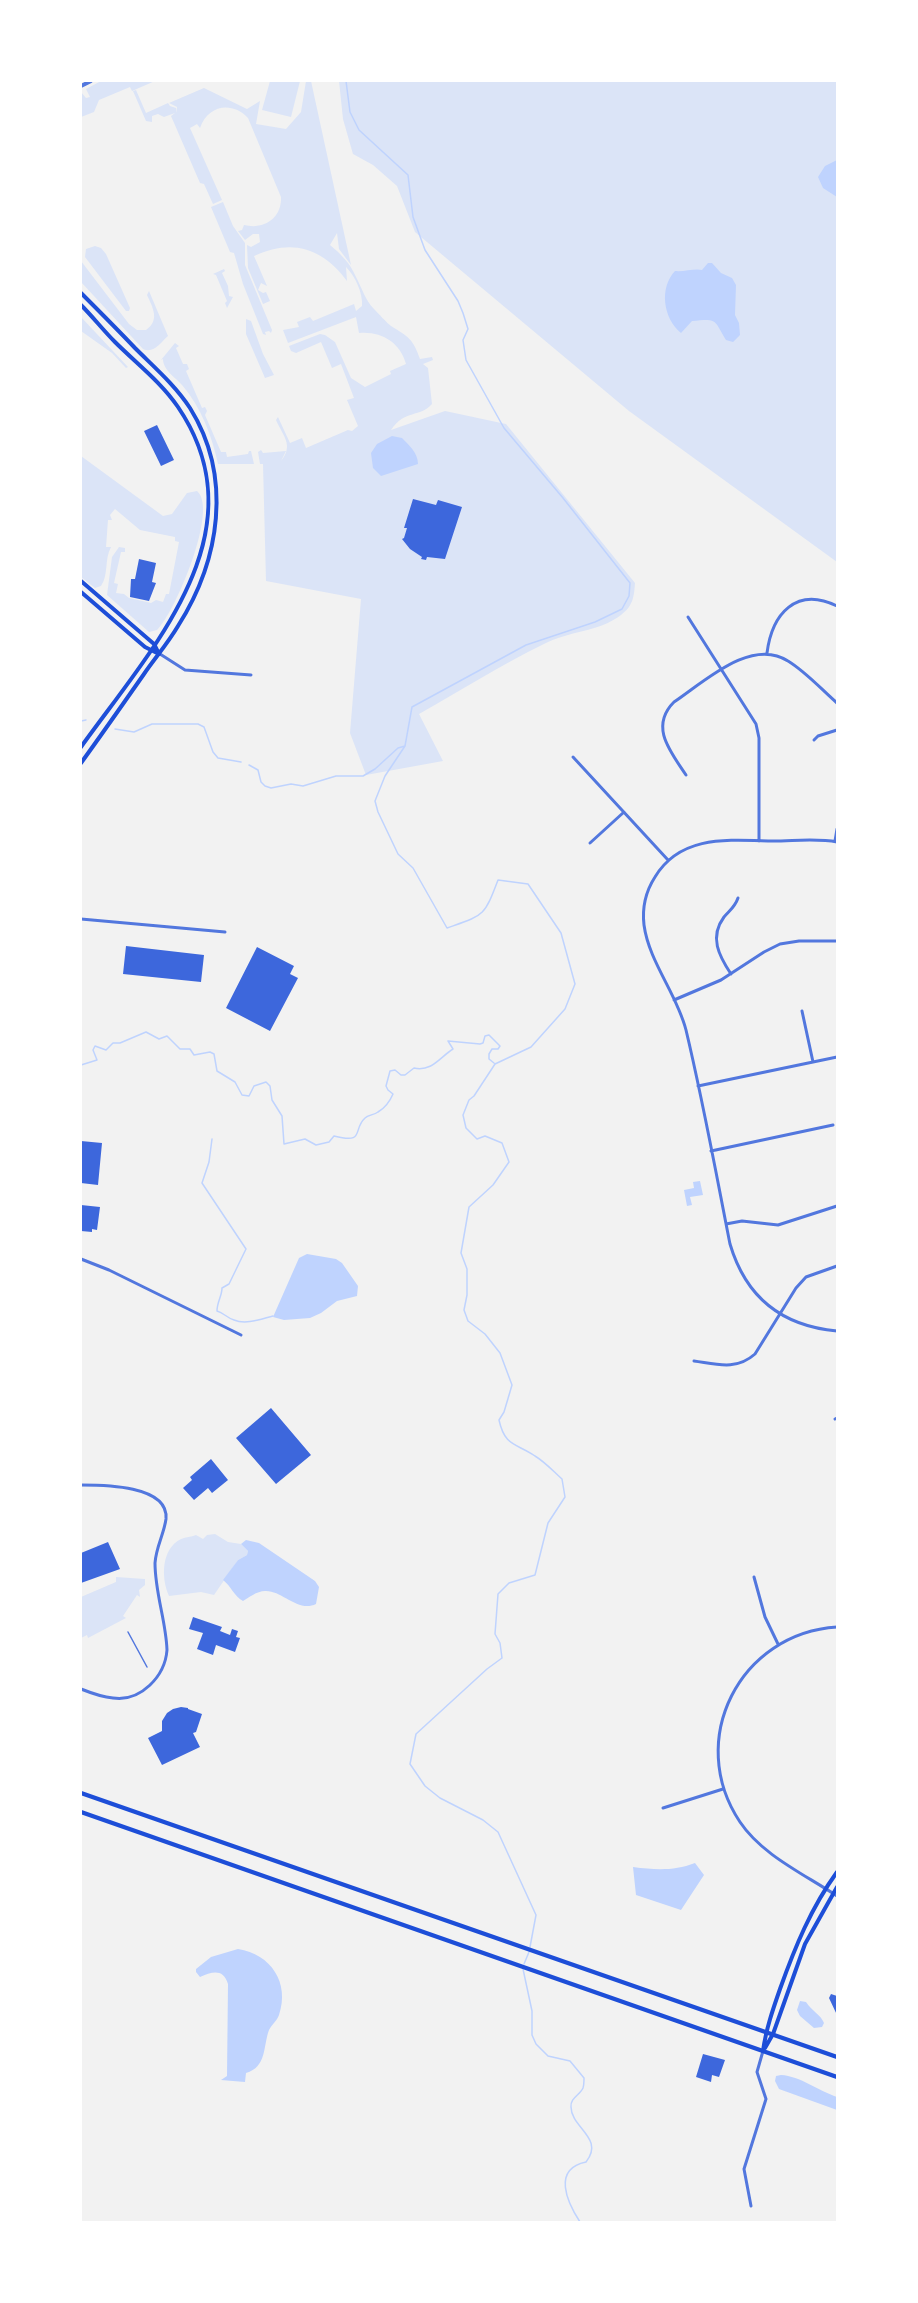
<!DOCTYPE html>
<html>
<head>
<meta charset="utf-8">
<style>
  body { margin:0 }
  #map { position:relative; width:918px; height:2303px; overflow:hidden; background:#f2f2f2; font-family:Ubuntu,sans-serif }
  canvas { display:block }
  .frame { position:absolute; inset:0; border:82px solid #fff; pointer-events:none }
</style>
</head>
<body>
<div id="map">
<canvas width="918" height="2303"></canvas>
<div class="frame"></div>
</div>
<script>
const ctx = document.querySelector('canvas').getContext('2d');
ctx.lineJoin = 'round';
function fillPath(path, color) { ctx.fillStyle = color; ctx.fill(path, 'evenodd'); }
function strokePath(path, color, width, dash) { ctx.strokeStyle = color; ctx.lineWidth = width; ctx.lineCap = dash ? 'butt' : 'round'; ctx.setLineDash(dash || []); ctx.stroke(path); }
const green = new Path2D(`
  M101,81H155L132,91L130,87L99,100L94,112L81,117V92L86,98L90,97L86,89Z
  M270,81H300L291,117L262,110Z
  M306,81H311L351,265L339,249L337,233L330,245C341,254 350,263 356,277C362,288 365,300 374,309C378,313 387,323 391,326C409,337 413,339 420,359L432,357L433,360L423,364L428,368L432,404C420,418 405,409 391,430L445,411L506,424L635,583C634,597 633,606 621,615C599,632 568,631 544,644C501,665 460,691 419,714L443,761L366,775L350,733L361,599L266,581L263,464H260L258,452L261,450L263,453L286,451L281,461C294,445 283,436 276,420L278,417L290,443L302,438L306,448L348,430L352,431L358,426L347,400L354,398L341,364L332,368L321,342L296,353L291,351L289,346L320,334L325,335L335,342L351,378L365,387L391,374L390,371L406,364C400,342 381,331 359,333L356,317L288,343L283,330L299,327L297,322L310,317L313,321L354,304L356,311L362,306C363,293 355,276 346,267L347,281C323,248 292,238 254,256L267,286L261,283L258,290L263,293L266,292L270,301L263,304L248,268L247,245L251,247L260,242L259,234H253L245,240L238,231L242,230L244,225C264,230 282,218 281,197L248,118C232,101 208,105 200,128L197,124L190,128L222,200L213,204L204,184L200,183L171,116L175,113L164,117L158,114L152,116V122L146,121L133,91L136,90L146,113L168,103L170,106L176,108V113L177,107L169,103L204,88L247,109L260,101L256,124L286,129L301,112Z
  M339,81H837V562L629,411L415,232L397,186L373,165L353,154L343,119Z
  M223,202L233,226L245,243V265L272,330L271,333L269,331L265,332L266,335L263,334L243,284L234,253L230,252L211,207Z
  M95,246L101,248L106,254L130,308L129,311H126L85,257L86,249Z
  M81,261L129,324L137,330H146C160,320 153,308 147,295L149,291L168,336C161,342 154,354 143,349L81,282Z
  M224,269L225,271L222,273L228,286L229,296L233,297L227,308L225,303L227,301L216,275L213,274Z
  M81,317L128,367L126,368L112,353L81,331Z
  M246,319L251,321L263,354L274,375L265,378L246,334Z
  M175,343L179,346L176,348L183,364H187L189,369L186,371L202,408L205,407L207,411L205,415L221,452H226L227,457L248,454L249,451H251L254,464H218C212,436 201,407 182,385C175,377 163,370 163,359L161,360Z
  M81,456L163,516L172,514L187,493L197,491C219,509 175,613 157,630L149,632L107,595L112,557L119,547L125,548V552H121L114,583L118,584L116,593L124,594L129,598L151,603L156,600L163,602L166,594H169L179,542L175,541V537L140,530L115,509L110,515L112,520H108L106,547H111C104,560 109,574 101,586L95,588L81,577Z
  M215,1534L228,1542L241,1544L248,1551L247,1555L238,1560L214,1595L201,1592L169,1596C161,1578 161,1549 181,1539C186,1537 191,1537 196,1535L203,1539L207,1535Z
  M116,1577L145,1579V1585L139,1590L140,1597L137,1595L123,1616L126,1618L88,1638L87,1635L81,1638V1597L116,1582Z`);
const water = new Path2D(`
  M837,160V197L823,188L818,177L825,166Z
  M708,263H712L721,273L732,278L736,285L735,315L739,323L740,335L733,342L726,340C714,320 718,318 692,321L681,333C663,318 659,288 675,271C684,272 695,268 702,270Z
  M392,436L402,438C409,445 418,453 418,464L381,476L373,468L371,453L377,444Z
  M700,1181L703,1195L690,1197L692,1205L687,1206L684,1190L694,1188L693,1182Z
  M307,1254L336,1259L342,1263L358,1286L357,1296L337,1301L321,1313L310,1318L284,1320L273,1317L299,1258Z
  M246,1540L259,1543L315,1581L319,1587L316,1604C298,1613 282,1590 265,1591C257,1591 248,1598 243,1601C234,1596 231,1586 223,1580L238,1560L247,1555L248,1551L241,1544Z
  M695,1863L704,1875L681,1910L636,1895L633,1867C656,1870 674,1871 695,1863Z
  M238,1949C271,1954 290,1983 279,2015C277,2021 272,2024 269,2030C263,2046 267,2067 246,2073L245,2082L221,2080L227,2076L228,1984C223,1968 212,1972 200,1977L196,1972V1969L211,1957Z
  M800,2001L806,2002C812,2011 821,2015 824,2023L822,2027L814,2028L800,2016L797,2010Z
  M781,2075C800,2076 819,2091 837,2097V2110L779,2089L775,2081L776,2076Z`);
const stream = new Path2D(`
  M346,81L350,112L359,130L408,175L413,217L425,250L458,301L463,313L468,329L463,340L466,360L504,428L563,498L630,583L629,596L622,609L595,622L526,645L412,707L405,746L385,776L375,801L378,812L398,854L413,868L447,928C484,915 484,917 498,880L528,884L561,933L575,984L565,1009L531,1047L495,1064L474,1096L469,1100L463,1115L466,1128L477,1139L485,1136L502,1143L509,1162L493,1185L469,1207L461,1253L467,1269V1295L464,1310L468,1321L485,1334L500,1353L512,1385L504,1412L499,1420C505,1447 516,1443 535,1456C545,1462 553,1471 562,1479L565,1497L548,1523L535,1575L509,1583L498,1594L495,1634L500,1643L502,1658L487,1669L416,1734L410,1764L425,1786L440,1798L483,1820L498,1832L536,1915L530,1947
  M81,721L86,720
  M115,729L134,732L152,724H198L204,727L213,752L218,758L241,762
  M249,765L258,770L261,782L265,786L271,788L291,784L303,786L336,776H363L375,769L398,748L405,746
  M81,1065L97,1060L93,1050L95,1046L106,1050L113,1043H120L146,1032L159,1039L167,1036L180,1049H190L194,1055L210,1052L214,1054L217,1071L235,1082L242,1095L249,1096L254,1086L266,1082L270,1086L272,1100L282,1116L284,1144L305,1139L316,1145L329,1142L334,1136C366,1144 352,1130 365,1118C368,1115 374,1115 378,1112C385,1108 390,1101 393,1094L388,1090L386,1086L390,1071L395,1070L401,1075H405L414,1068C432,1072 440,1057 453,1049L448,1041L480,1044L483,1043L485,1036L489,1035L500,1046L498,1049H492L489,1054V1059L494,1063
  M212,1139L209,1162L202,1183L246,1249L229,1284L222,1288C222,1296 217,1302 217,1311C224,1313 227,1318 234,1320C246,1325 261,1319 273,1316
  M524,1964L529,1952
  M523,1969L532,2011V2035L536,2044L548,2056L570,2061L584,2078C584,2081 584,2085 583,2088C580,2095 570,2098 571,2107C571,2128 605,2138 586,2162C552,2169 567,2202 580,2222`);
const building = new Path2D(`
  M157,425L174,460L161,466L144,431Z
  M413,499L436,505L438,500L462,507L445,559L427,557L426,560L421,559L422,557L410,549L402,539L404,538L407,528H404Z
  M139,559L156,563L152,582L156,583L149,601L130,597L131,579H135Z
  M126,946L204,955L201,982L123,974Z
  M257,947L294,966L290,974L298,978L270,1031L226,1008Z
  M81,1141L102,1143L98,1185L81,1183Z
  M81,1205L100,1207L97,1230L92,1229V1232L81,1231Z
  M271,1408L311,1455L276,1484L236,1438Z
  M211,1459L228,1480L212,1493L208,1488L194,1500L183,1488L192,1480L190,1477Z
  M108,1542L120,1569L81,1583V1553Z
  M193,1617L222,1627L220,1631L230,1635L232,1629L238,1631L236,1637L240,1638L235,1652L216,1645L213,1655L197,1649L203,1633L189,1629Z
  M181,1707L188,1708V1709L202,1714L196,1732L193,1733L200,1747L162,1765L148,1738L162,1731V1721L167,1713L173,1709Z
  M831,1994L837,1996V2015L829,1998Z
  M703,2054L725,2060L719,2077L712,2075L711,2082L696,2077Z`);
const service = new Path2D(`
  M128,1632L147,1667`);
const minor = new Path2D(`
  M688,617L756,724L759,738V841
  M767,653C772,614 796,586 837,606
  M160,654L185,670L251,675
  M814,740L818,736L837,730
  M573,757L668,860
  M686,775C671,752 649,727 674,702C704,682 751,637 788,661C806,672 821,689 837,703
  M835,841L837,829
  M837,842C817,838 794,841 773,841C730,840 681,834 655,877C646,891 642,908 644,925C649,962 677,994 686,1030C703,1101 716,1173 730,1244C746,1298 782,1326 837,1331
  M590,843L624,812
  M81,919L225,932
  M731,974C719,956 709,937 724,917C730,910 735,907 738,898
  M674,1000L721,980L764,952L780,944L799,941H837
  M802,1011L813,1062
  M698,1086L837,1057
  M711,1151L833,1125
  M726,1224L742,1221L778,1225L837,1206
  M81,1259L109,1270L241,1335
  M694,1361C716,1364 736,1371 755,1354L796,1288L806,1277L837,1266
  M835,1419L837,1418
  M81,1485C103,1485 169,1485 166,1519C164,1534 156,1547 155,1563C155,1593 166,1621 167,1650C165,1676 141,1702 113,1698C102,1697 91,1693 81,1689
  M754,1577L765,1617L778,1644
  M837,1627C740,1633 685,1740 740,1822C762,1855 804,1874 837,1896
  M663,1808L723,1789
  M751,2206L744,2169L766,2099L757,2072L763,2051`);
const tertiary = new Path2D(`
  M81,86L91,81`);
const secondary = new Path2D(`
  M81,293C99,311 117,329 135,348C154,367 175,385 190,408C233,477 220,560 178,626C168,643 155,658 144,674C123,704 102,734 81,763
  M81,305C93,317 103,330 115,342C136,363 161,382 178,407C263,532 151,649 81,747
  M81,581L154,644L159,654
  M81,592L145,647L159,654
  M765,2048L773,2034L805,1944L837,1887
  M763,2051C766,2029 773,2009 780,1989C795,1947 811,1908 837,1872`);
const trunk = new Path2D(`
  M81,1793L837,2057
  M81,1812L837,2077`);
fillPath(green, '#dbe4f7');
fillPath(water, '#bfd3fe');
strokePath(stream, '#bfd3fe', 1.5);
fillPath(building, '#3d67dc');
strokePath(service, '#5277de', 1.5);
strokePath(minor, '#5277de', 3);
strokePath(tertiary, '#5277de', 4);
strokePath(secondary, '#1d4ed8', 4);
strokePath(trunk, '#1d4ed8', 4.5);
</script>
</body>
</html>
